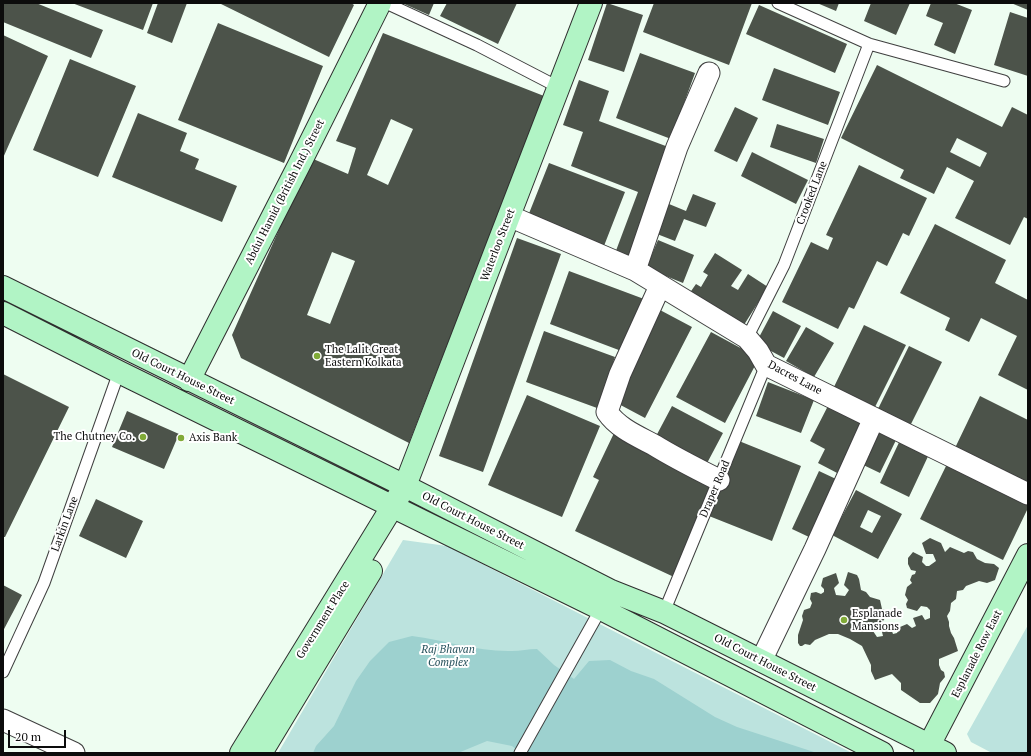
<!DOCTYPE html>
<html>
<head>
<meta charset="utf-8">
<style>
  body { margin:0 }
  #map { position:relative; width:1031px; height:756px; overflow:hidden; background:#eefdf1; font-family:"PT Serif",serif }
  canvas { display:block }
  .frame { position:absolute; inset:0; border:4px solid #0c0c0c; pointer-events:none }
  .scale { position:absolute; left:8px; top:730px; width:58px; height:18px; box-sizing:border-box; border:2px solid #0c0c0c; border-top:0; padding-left:5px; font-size:12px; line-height:14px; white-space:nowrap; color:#0c0c0c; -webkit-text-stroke:3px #fff; paint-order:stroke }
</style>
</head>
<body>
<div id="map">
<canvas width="1031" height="756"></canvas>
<div class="frame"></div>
<div class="scale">20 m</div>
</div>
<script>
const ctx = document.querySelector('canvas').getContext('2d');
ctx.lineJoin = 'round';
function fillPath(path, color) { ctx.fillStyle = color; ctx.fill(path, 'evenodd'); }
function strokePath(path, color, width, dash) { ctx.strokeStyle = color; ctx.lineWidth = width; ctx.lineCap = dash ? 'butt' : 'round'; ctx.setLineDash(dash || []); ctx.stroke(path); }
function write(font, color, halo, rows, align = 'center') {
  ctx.font = font + ' "PT Serif",serif'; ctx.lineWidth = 4; ctx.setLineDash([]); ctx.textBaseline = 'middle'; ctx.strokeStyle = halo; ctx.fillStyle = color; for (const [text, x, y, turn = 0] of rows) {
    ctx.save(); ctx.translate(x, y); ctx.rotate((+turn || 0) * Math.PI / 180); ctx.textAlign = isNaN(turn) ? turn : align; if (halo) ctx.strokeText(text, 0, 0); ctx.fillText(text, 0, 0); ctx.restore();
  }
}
const green = new Path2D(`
  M403,540L447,546L852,753H278Z
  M1028,625V753H992L971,742L967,734Z`);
const forest = new Path2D(`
  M412,636C445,640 478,652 512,651C520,651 529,649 537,649L554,665L574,679L589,661L610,660L631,671L654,679L715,717L737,727L817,753H521L512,746L487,741L458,753H313L316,746L334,726L356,681L370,661L389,642Z`);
const building = new Path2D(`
  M3,3H36L103,30L91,58L3,22Z
  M72,3H153L143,30Z
  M158,3H187L172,43L147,33Z
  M222,3H351L354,5L329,57L221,4Z
  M402,3H434L429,15Z
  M447,3H517L498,44L440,16Z
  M607,3L643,15L624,72L588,60Z
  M654,3H752L729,65L643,32Z
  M817,3H839L836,11Z
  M871,3H910L896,35L864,21Z
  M931,3H954L972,10L955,54L934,45L943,23L926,16Z
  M1011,3H1028V10Z
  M759,5L847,44L835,73L746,34Z
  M1010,12L1028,18V76L994,65Z
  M218,23L323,66L284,163L178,120Z
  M383,33L544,96L409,443L241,358L232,335L311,158L348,174L356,148L336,141ZM391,119L413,129L388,185L367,175ZM332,252L355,261L330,324L307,315Z
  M3,35L48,56L3,158Z
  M640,53L695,73L671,139L616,118Z
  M70,59L136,86L98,177L33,150Z
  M877,65L1002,127L1012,107L1028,115V219L1024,217L1010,245L955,218L974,181L947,167L934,194L900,178L904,170L841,138ZM957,138L987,153L980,167L950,152Z
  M774,68L840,92L828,125L762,100Z
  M579,80L609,91L599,121L671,148L628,262L614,256L638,192L571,166L583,132L563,125Z
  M735,107L758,118L737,162L714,151Z
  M138,113L187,133L180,151L199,159L195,169L237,186L222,222L112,177Z
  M777,124L824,139L816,163L770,147Z
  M752,152L808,180L796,204L741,176Z
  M549,163L625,192L602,251L526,221Z
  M859,165L927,198L909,236L903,233L887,266L877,261L854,309L849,307L838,329L782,302L811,242L828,250L833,238L826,235Z
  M693,194L716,203L706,227L684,219L675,241L657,234L669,204L686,211Z
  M935,224L1006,260L995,283L1028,300V390L998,375L1017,336L981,318L969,342L945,330L950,318L900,293Z
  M517,238L561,254L483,472L439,456Z
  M658,240L694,255L683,283L646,268Z
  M715,253L742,270L731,286L738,290L748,274L768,287L742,328L689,294L696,284L701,287L708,275L703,272Z
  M569,271L644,299L624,352L550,324Z
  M660,310L692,327L645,418L613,401Z
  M773,311L801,326L784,358L756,343Z
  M864,325L906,345L873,411L832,391Z
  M806,327L834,343L814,377L786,361Z
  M544,331L615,357L597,408L526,382Z
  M711,332L759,358L725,423L676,397Z
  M909,346L942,362L910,426L878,409Z
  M3,374L69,407L5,537H3Z
  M768,382L814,400L801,433L756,416Z
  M527,395L600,426L562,517L488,485Z
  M980,396L1028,420V484L955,448Z
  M831,400L869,419L841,475L818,463L825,449L810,441Z
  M672,406L723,433L705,467L654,440Z
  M127,411L179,434L164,469L112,447Z
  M874,423L898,436L880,473L855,461Z
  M615,431L713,482L674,577L575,531L599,480L593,477Z
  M902,436L931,450L909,497L880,483Z
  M739,441L801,466L772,541L709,516Z
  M947,464L1028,503V508L1003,560L920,519Z
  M819,471L836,479L809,537L792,529Z
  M856,490L902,514L878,559L832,535ZM868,510L881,516L872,533L860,527Z
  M96,499L143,521L126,558L79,536Z
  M930,538L941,543L945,552L950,547L964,553L968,551L973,552L977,559L985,563L994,564L999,568L995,580L987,583L979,581L966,586L963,590L957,591L956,599L951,603L950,611L947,616L949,622V626L951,633L954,638L958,651L939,659V665L941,670L944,672L945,677L940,683L938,694L930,703H920L901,690V683L892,674L875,680L871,671V665L862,646L850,639L838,634H829L815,640L810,645L805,644L802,646H800L798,643V635L803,620L802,616L804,610L810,608L812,603L810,599L811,593L816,592L821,594L824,592V589L821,586L823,578L836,573L839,583L834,588L836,595L845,596L849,590L844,585L848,572L857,575L859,579L861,590L866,592L870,597L880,600L882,609L887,611L888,614L883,621L880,623L877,622L873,628V631L877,637L883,636L881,628L890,626L893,634L897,633L900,627L907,624L912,628L916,626L913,618L922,615L925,620L930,618V610L927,607L921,606L917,611L907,608L906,604L908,600L905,595L907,587L912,583L910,580L912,575L915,574L916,571L911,570L908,564V558L913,552L923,557L922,562L926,566H929L936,561L933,554H926L922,543Z
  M3,585L22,595L3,631Z`);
const lane = new Path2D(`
  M386,3L477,45L558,87
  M778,3L869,44L1004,81
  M747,338L784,265L869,44
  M664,612L766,365
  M3,672L44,583L119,372
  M520,753L603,605`);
const street = new Path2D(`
  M509,216L635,270L747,338L758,351L766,365L1028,494
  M635,270L677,147L709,73
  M660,286L620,374L607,412C618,428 637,436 654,445C675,458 697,469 719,480
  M761,661L815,549L874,418
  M3,720L74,753`);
const secondary = new Path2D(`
  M3,287L405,486L611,591L664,612L945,753
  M3,313L119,372L601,609L882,753
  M189,380L298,167L380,3
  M241,753L405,486L591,3
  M261,753L371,571
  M925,753L1028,555`);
const markers = [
  [317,356,4,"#80aa37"],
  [143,437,4,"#80aa37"],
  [181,438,4,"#80aa37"],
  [844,620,4,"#80aa37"]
];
const streetNames = [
  ["Abdul Hamid (British Ind.) Street",285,192,-63],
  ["Crooked Lane",812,193,-69],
  ["Waterloo Street",498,245,-69],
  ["Old Court House Street",183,377,26],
  ["Dacres Lane",795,378,28],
  ["Draper Road",715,489,-67],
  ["Old Court House Street",473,521,27],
  ["Larkin Lane",65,524,-70],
  ["Government Place",323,620,-58],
  ["Esplanade Row East",977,654,-63],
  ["Old Court House Street",765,663,27]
];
const poiNames = [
  ["The Lalit Great",325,350],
  ["Eastern Kolkata",325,363],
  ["The Chutney Co.",135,437,"right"],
  ["Axis Bank",189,438],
  ["Esplanade",852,614],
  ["Mansions",852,627]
];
const parkNames = [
  ["Raj Bhavan",448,650],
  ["Complex",448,663]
];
fillPath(green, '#bce3de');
fillPath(forest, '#9dd1cf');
fillPath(building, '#4c534a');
strokePath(lane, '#3f3f3f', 13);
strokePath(street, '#3f3f3f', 23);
strokePath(secondary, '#2e2e2e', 24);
strokePath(lane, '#fff', 11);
strokePath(street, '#fff', 21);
strokePath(secondary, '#b1f4c5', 22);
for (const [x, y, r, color] of markers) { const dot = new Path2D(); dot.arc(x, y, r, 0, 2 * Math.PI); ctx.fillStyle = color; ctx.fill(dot); strokePath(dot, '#fff', 1.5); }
write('11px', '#0c0c0c', '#fff', streetNames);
write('11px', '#0c0c0c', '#fff', poiNames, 'left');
write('italic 11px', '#25505b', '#fff', parkNames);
</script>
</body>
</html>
